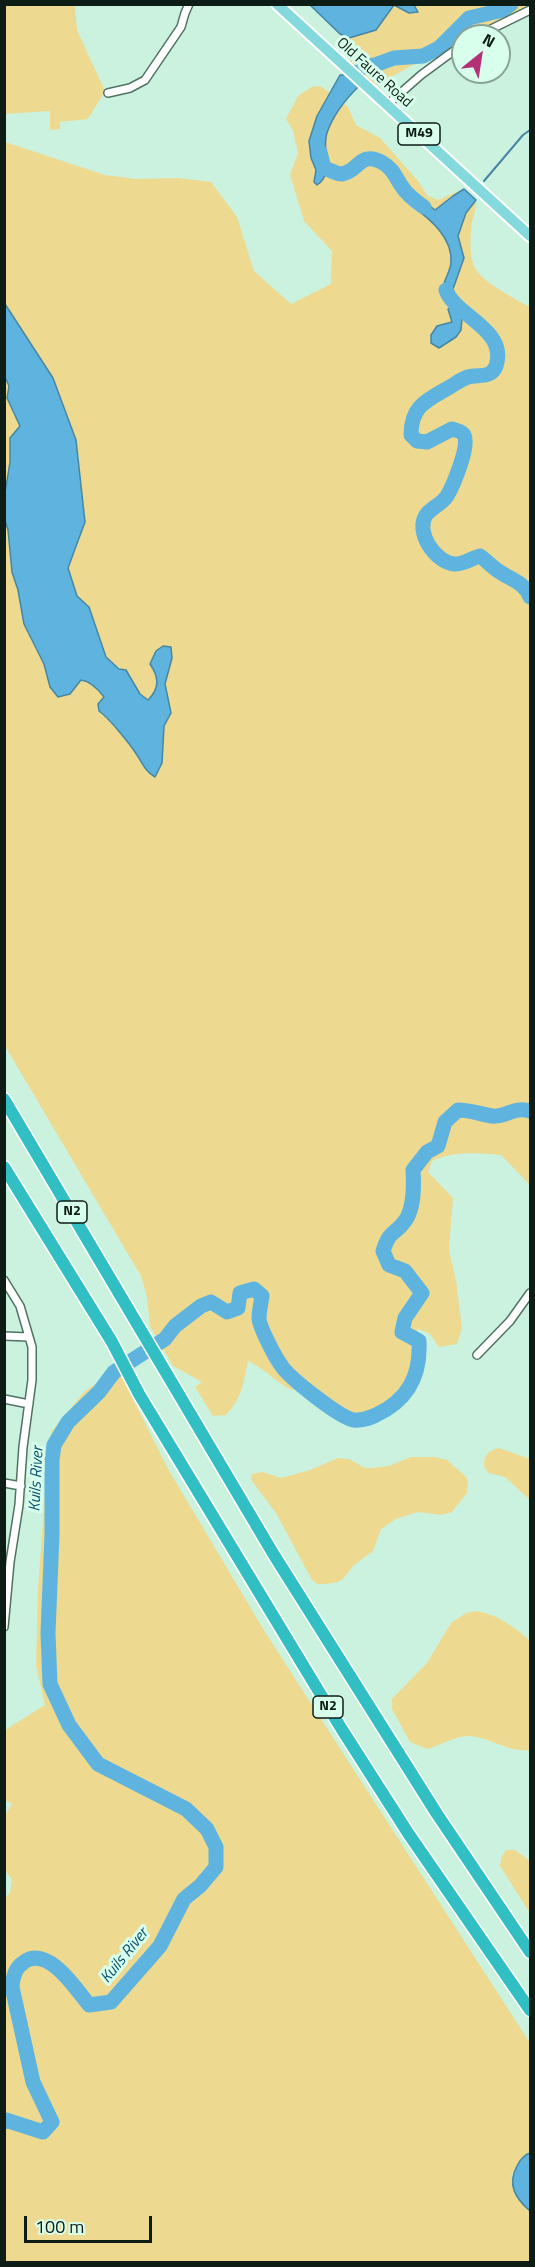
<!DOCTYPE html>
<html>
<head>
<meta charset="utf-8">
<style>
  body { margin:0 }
  #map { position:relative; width:535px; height:2267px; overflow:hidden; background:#cbf2df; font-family:"Titillium Web",sans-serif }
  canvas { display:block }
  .frame { position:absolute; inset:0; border:6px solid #0e1c16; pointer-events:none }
  .north { position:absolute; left:451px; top:24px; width:60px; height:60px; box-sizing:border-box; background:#d8ffec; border:2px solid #87a496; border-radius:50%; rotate:30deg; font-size:16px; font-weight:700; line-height:24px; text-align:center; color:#0e1c16 }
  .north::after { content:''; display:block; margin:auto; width:21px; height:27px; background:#b43077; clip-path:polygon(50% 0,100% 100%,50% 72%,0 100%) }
  .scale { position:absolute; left:24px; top:2216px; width:128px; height:27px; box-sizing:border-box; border:3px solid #0e1c16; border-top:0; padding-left:8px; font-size:18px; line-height:21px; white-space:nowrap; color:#0e1c16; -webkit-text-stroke:4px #d8ffec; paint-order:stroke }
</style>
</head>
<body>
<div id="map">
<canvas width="535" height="2267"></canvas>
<div class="frame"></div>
<div class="north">N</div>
<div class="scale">100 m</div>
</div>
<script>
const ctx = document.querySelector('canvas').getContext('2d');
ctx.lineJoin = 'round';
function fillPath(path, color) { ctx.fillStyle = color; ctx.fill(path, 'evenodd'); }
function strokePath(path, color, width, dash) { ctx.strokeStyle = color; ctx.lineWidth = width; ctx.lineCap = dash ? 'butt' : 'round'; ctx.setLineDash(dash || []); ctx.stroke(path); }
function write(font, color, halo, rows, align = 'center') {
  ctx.font = font + ' "Titillium Web",sans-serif'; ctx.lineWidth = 6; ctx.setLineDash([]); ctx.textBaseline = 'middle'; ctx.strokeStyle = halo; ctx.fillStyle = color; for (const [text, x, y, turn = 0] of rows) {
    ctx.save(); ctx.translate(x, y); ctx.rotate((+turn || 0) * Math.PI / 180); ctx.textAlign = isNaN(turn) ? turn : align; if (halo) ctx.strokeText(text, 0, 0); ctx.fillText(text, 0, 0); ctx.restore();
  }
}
const green = new Path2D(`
  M5,4L75,5L77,30L105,91L88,119L60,122V129L50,130V111L5,114Z
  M394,5L418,12L414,5L530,6L468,36H463V39L433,59L413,65L375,86L349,62L356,49L349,38L376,30Z
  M313,86L322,87L348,107L356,125L380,138L418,181L428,196L438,200L464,189L476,200C477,210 471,220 471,231C470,242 470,258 475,268C481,281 515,299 528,306L530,305V1185L501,1155C476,1153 455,1151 432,1161L428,1172L453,1198L449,1250L456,1280L462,1328L457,1344L439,1347L430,1334L419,1329L411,1335L419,1341C421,1377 408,1400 375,1415C368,1418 360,1422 352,1420C334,1416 316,1398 303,1385L292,1390C275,1382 265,1369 248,1361C243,1384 243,1396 226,1415L213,1416L195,1387L202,1382L173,1366L150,1326L147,1297L141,1276L5,1046L4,520L8,530L12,572L18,590L24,623L44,664L50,687L70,694L81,680C91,681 98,689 104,697L99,711C116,724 137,753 147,772L162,763L164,726L171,713L165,684L172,658L158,675L156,692L145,700L140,694L132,678L106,657L89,607L77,596L68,568L80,539L79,458L76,440L53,378L5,304V142L105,175L136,179L178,178L211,182L237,217L254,271L291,304L331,284L332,251L304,221L290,175L298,153L293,131L286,119L298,96Z
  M5,375L9,386L7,398L20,426L16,432L5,493Z
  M121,1375L167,1467L265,1632L530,2043V2153C520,2156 516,2168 511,2176L527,2207L530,2211V2262H5L4,1898L10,1893L12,1880L5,1870V1815L12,1804L5,1800V1730L45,1705L36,1666L38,1588L46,1480L44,1454L52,1431L84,1392L104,1378Z
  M499,1448L530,1459V1500L505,1477L489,1473L485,1469C482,1457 487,1451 499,1448Z
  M411,1457H435L447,1460L465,1476L468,1481L467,1493L452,1512L441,1515L418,1512L396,1519L381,1529L373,1551L354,1565L343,1579L338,1582L326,1584H317L312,1580L276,1513L251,1480L252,1474L263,1472L281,1478L310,1470L338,1458L349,1459L365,1468H371L389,1466Z
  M475,1611C497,1614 515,1627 530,1641V1750C510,1753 491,1738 471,1736C455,1735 442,1745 427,1749L410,1742L392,1709V1699L427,1663L451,1623L466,1613Z
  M506,1850H515L530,1861V1913L500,1866L501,1858Z`);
const water = new Path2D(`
  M310,5H414L418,12L409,13L394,5L376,30L349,38L340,34Z
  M340,75H344L358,87C344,101 333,115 327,133C321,150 335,173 317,185L314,182L316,170L311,158L309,141L317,116Z
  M464,189L476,200L466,213L458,236L464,258L453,289L462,318L461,330L456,337L439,348L431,343V335L437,326L452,322L448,309L452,306C450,303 447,302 445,299C437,290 450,274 451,263C453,236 428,218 410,204L409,197L413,193L435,210L453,196Z
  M5,304L53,378L76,440L85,522L68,568L77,596L89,607L106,657L119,669L126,670L140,694L148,700C160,688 159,677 150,664L156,651L163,646L171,647L172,658L165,684L171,713L164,726L162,763L155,777C145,771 143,764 137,755C130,744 109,718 99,711L98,704L104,697C98,689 91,681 81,680L70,694L58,697L50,687L44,664L24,624L18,590L12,572L8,530L5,520V493L10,462V438L20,426L7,398L9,386L4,375Z
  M530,2153V2211C515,2198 507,2184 517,2166C520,2160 524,2155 530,2153Z`);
const stream = new Path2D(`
  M484,181L523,135L530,130`);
const river = new Path2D(`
  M345,85L364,66L375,65L394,58L423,56L439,48L469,18L503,10L511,4
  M320,152L324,168C330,170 336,174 342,174C360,171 359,150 383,163C394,169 396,179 403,188C408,196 417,202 424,207
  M446,290C455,316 508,329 496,366C491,379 478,374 468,377C461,379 454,385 448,388C425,401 411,407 411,435L417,441L427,442L452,429C457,431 462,431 464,435C470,446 453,486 447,496C442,504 431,508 426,515C415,532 435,562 454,564C462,565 472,558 480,556C487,561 493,568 500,572C512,580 525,583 530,597
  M4,2122L6,2120L43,2132L52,2122L33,2082L12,1987C13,1977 15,1968 24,1962C48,1945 76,1989 89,2005L111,2002L160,1946L184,1899L200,1886L216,1867V1847L207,1829L186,1809L98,1764L69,1725L50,1684L48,1633L52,1535V1460L54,1445L68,1422L99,1392L114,1372L165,1339L175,1326L201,1306L211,1302L227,1312L238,1308L240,1293L254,1289L262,1296C261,1303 259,1312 259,1319C260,1328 275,1357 281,1365C288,1377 340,1418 354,1420C362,1421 369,1418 376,1415C408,1400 421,1376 419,1341L402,1332L405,1318L422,1293L405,1271L389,1265L383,1251C390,1229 394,1236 405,1221C414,1209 414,1184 413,1170L427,1152L438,1146L445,1122L458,1110C470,1110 480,1114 492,1116C506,1118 513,1106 530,1111`);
const street = new Path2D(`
  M477,36L530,10
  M108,93L130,88L145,80L181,27L185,13L189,4
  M387,105L421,75L463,44
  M4,1280L20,1306L32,1347V1380L23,1447L19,1505L10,1562L4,1627
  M4,1336L28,1337
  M477,1355L510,1321L530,1293
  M4,1399L29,1404
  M4,1483L21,1486`);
const primary = new Path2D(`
  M277,4L530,236`);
const highway = new Path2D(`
  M4,1099L274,1555L437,1814L530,1952
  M4,1167L112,1342L139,1394L341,1728L408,1833L530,2010`);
const shields = [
  [419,134,42],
  [72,1212,30],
  [328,1707,30]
];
const shieldNames = [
  ["M49",419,134],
  ["N2",72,1212],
  ["N2",328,1707]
];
const streetNames = [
  ["Old Faure Road",374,73,42]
];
const waterNames = [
  ["Kuils River",37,1479,-87],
  ["Kuils River",125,1956,-51]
];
fillPath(green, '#edda90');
fillPath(water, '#5eb4df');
strokePath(water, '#4686a3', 1.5);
strokePath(stream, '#4686a3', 2);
strokePath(river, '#5eb4df', 15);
strokePath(street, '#517363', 10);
strokePath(primary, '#fff', 14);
strokePath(highway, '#fff', 15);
strokePath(street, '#fff', 7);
strokePath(primary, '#83d9dc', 10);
strokePath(highway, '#31bfc4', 12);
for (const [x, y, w] of shields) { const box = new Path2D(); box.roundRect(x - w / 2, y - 11, w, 22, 4.5); ctx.fillStyle = '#d8ffec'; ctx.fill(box); strokePath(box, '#0e1c16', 1.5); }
write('bold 14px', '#0e1c16', null, shieldNames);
write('15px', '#0e1c16', '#d8ffec', streetNames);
write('italic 16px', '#0d5370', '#d8ffec', waterNames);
</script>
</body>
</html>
